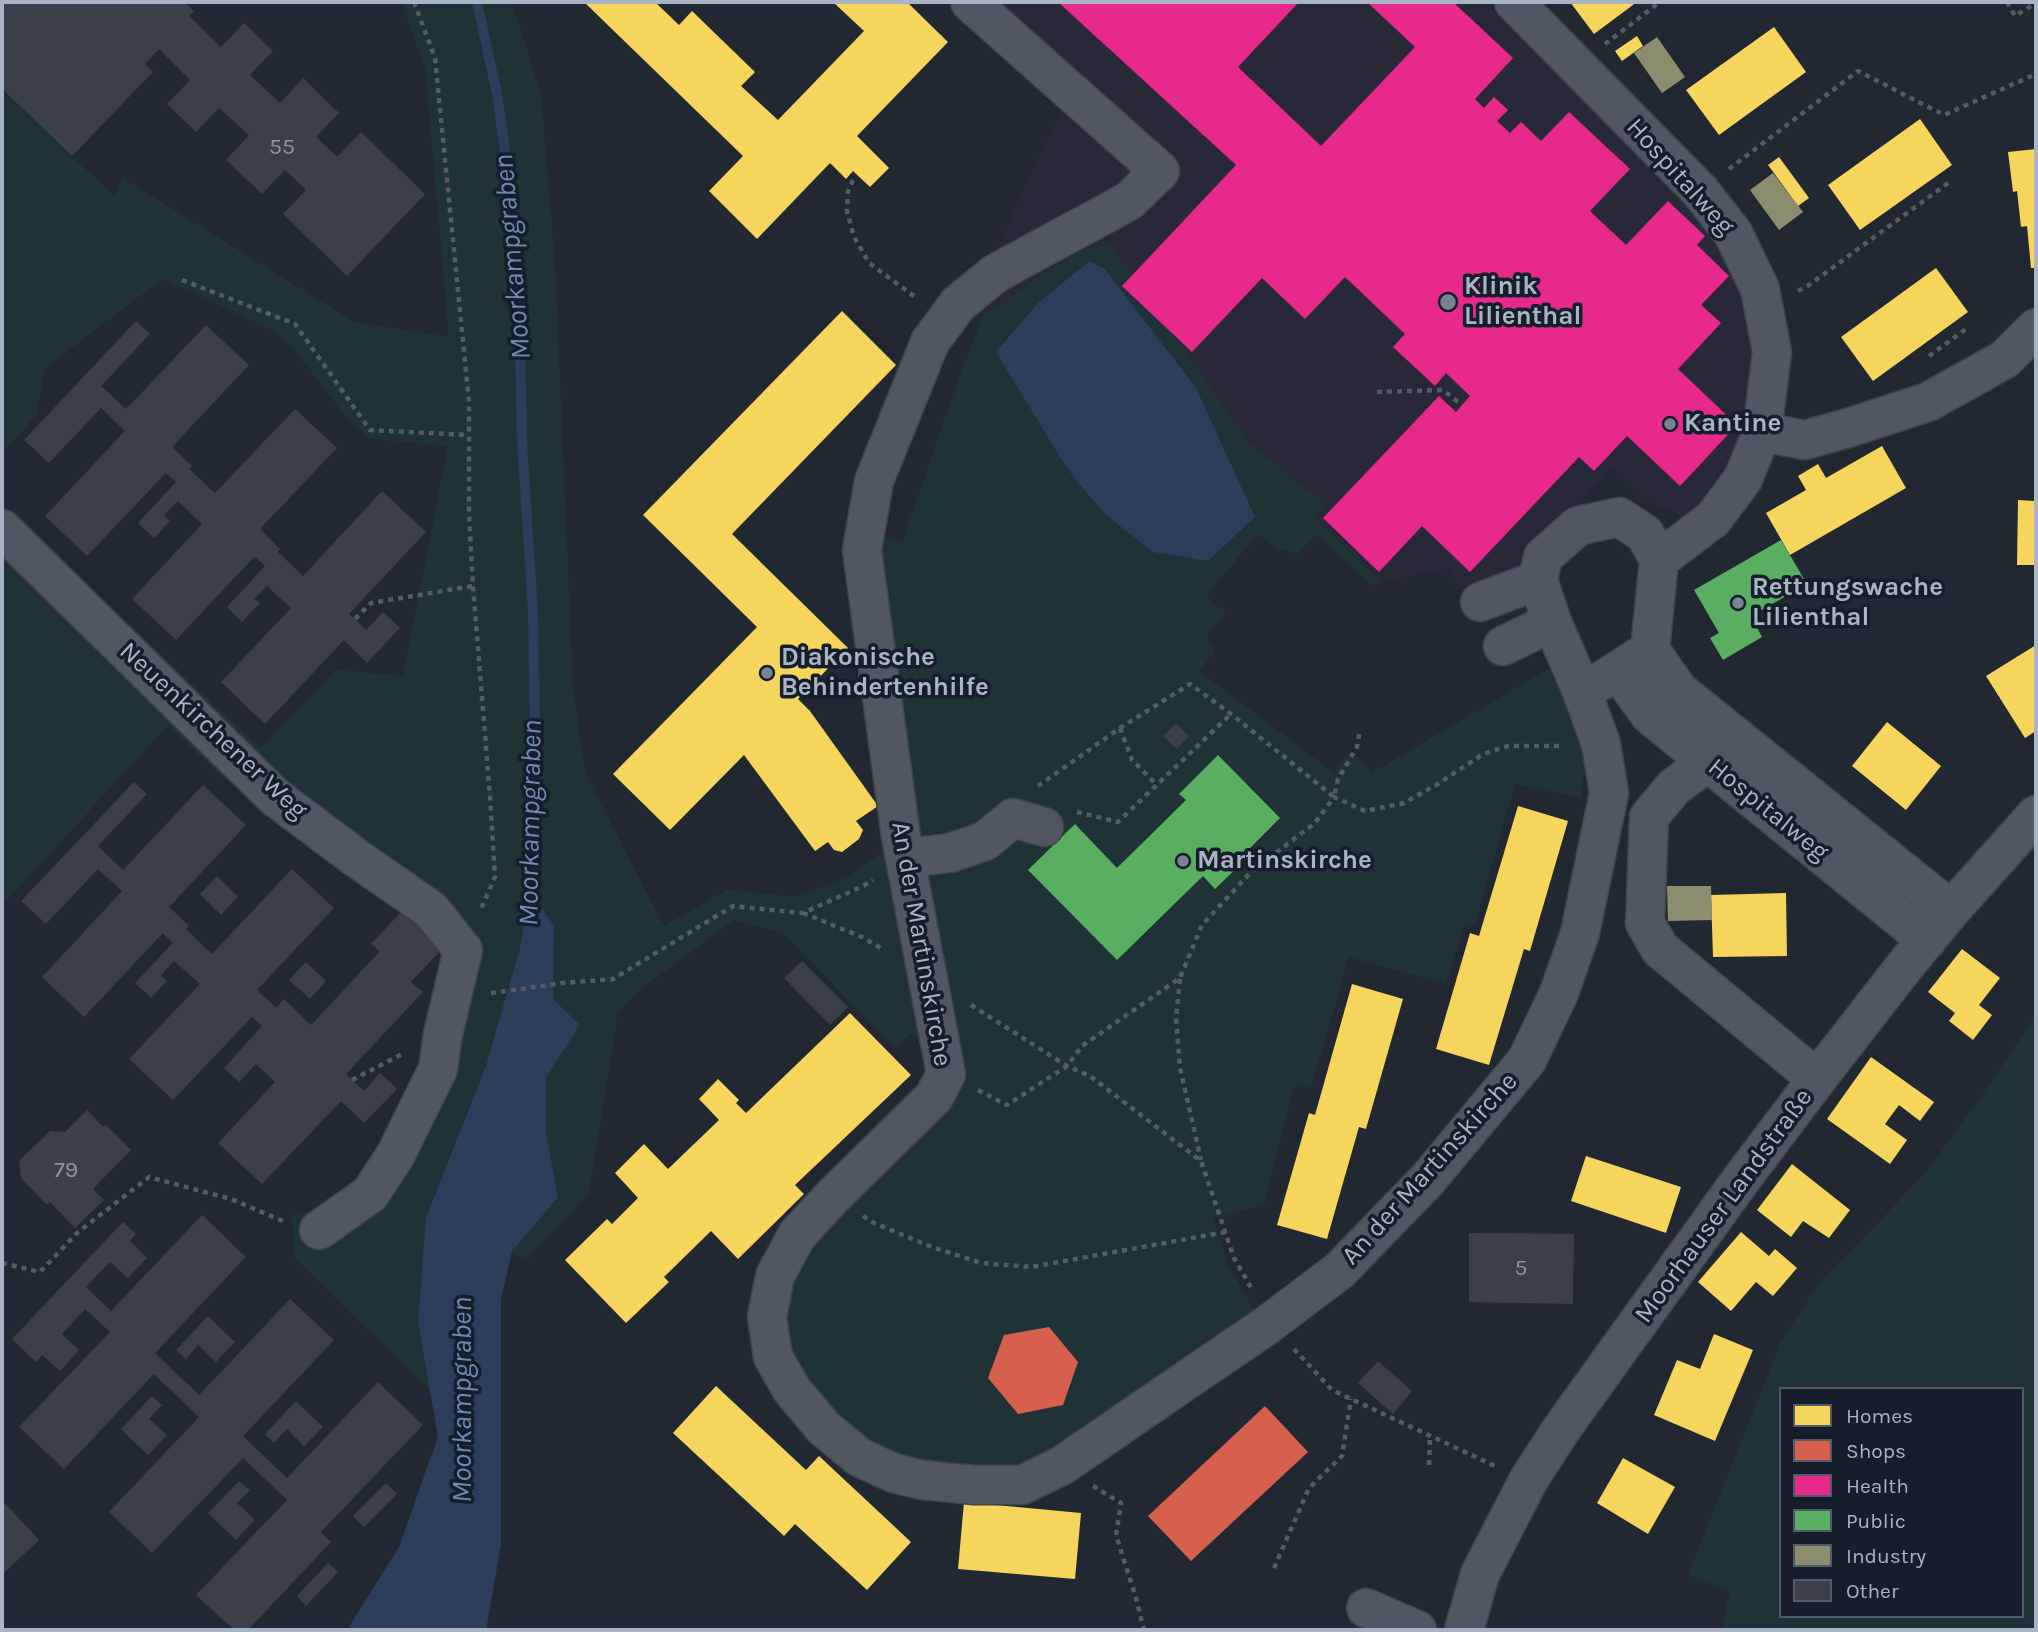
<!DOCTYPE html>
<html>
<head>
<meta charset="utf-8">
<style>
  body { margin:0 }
  #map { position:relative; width:2038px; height:1632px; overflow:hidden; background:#222831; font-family:Karla,sans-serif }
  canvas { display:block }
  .frame { position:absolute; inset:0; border:4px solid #a9b4c5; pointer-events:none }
  .legend { position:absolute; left:1779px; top:1387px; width:245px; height:231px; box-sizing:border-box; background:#161e2b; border:2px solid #515a69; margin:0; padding:9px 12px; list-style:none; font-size:21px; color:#a9b4c5 }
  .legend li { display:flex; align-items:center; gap:14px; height:35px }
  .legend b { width:35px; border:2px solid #515a69 }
</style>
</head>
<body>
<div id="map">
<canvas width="2038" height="1632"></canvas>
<div class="frame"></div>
<ul class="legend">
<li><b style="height:19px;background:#f6d55c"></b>Homes</li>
<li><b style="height:19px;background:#d6604d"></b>Shops</li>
<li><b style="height:19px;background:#e7298a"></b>Health</li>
<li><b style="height:19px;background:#5aae61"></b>Public</li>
<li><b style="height:19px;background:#8c8c6e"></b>Industry</li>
<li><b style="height:19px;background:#3a3f48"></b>Other</li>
</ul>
</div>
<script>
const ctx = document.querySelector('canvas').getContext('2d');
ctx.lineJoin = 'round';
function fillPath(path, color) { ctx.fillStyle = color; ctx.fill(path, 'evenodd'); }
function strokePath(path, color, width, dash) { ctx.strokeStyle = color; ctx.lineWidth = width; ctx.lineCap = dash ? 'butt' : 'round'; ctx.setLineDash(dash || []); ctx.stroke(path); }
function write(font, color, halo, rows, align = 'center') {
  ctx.font = font + ' Karla,sans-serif'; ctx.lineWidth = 7; ctx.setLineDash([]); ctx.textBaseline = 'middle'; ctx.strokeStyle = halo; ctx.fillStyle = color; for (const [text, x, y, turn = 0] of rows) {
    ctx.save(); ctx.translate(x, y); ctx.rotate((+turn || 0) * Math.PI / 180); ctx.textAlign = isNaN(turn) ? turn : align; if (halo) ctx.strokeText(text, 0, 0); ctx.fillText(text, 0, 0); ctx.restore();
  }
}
const medical = new Path2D(`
  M979,2H1484L1718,237L1743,288L1755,342L1754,408L1712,502L1684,517L1648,501L1613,468L1512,570L1478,589L1461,590L1450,568L1381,582L1314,518L1326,505L1250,443L1110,244L1079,250L984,315L991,260L1061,111L1060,76Z`);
const green = new Path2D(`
  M401,2H512L541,95L555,263L573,688L585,773L664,926L727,890L797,897L848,877L890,847L877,535L902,542L961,372L984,315L1079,250L1110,244L1250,443L1326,505L1314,518L1381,582L1371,585L1317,534L1298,554L1276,548L1258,534L1206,596L1226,613L1206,636L1215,651L1199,671L1334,773L1346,756L1360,758L1372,773L1555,665L1586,756L1581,798L1515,784L1475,924L1464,925L1446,984L1349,957L1311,1088L1295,1084L1264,1204L1213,1219L1228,1265L1258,1318L1036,1467L914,1468L870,1449L789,1365L785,1307L800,1260L962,1068L910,1033L896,1049L782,932L734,920L642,988L618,1012L589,1194L525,1261L512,1252L501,1299V1544L486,1630H347L399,1547L438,1437L430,1390L295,1259L292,1216L344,1197L375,1166L421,1069L453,954L427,922L294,835L217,772L167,726L4,904L2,916V507L261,748L336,670L403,676L448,446L371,439L351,423L291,345L269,328L162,279L44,369L37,414L2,454V91L114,196L123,178L354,322L449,337L425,67Z
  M2036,1016V1630H1721L1730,1591L1688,1575L1781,1342L1820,1282L1923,1176L1978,1101ZM1781,1389H2022V1616H1781Z`);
const water = new Path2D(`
  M1090,261L1105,269L1196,388L1255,517L1208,561L1153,552L1105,514L1075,479L1060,457L996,352L1038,303Z
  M530,891L554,926L553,999L580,1025L546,1077V1133L558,1197L512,1251L501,1299V1544L486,1630H347L399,1547L438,1437L418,1322L426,1218L486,1066L520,948Z`);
const homes = new Path2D(`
  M584,2H655L679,25L692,11L755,72L741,86L778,120L864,31L833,2H907L948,42L857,136L889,168L870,187L853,171L846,179L830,163L757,239L709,191L743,156Z
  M1570,2H1637L1594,34Z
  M1774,27L1806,72L1719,135L1686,90Z
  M1637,36L1643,46L1622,61L1615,51Z
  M1920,119L1952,165L1860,230L1828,185Z
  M2036,149V268H2031L2027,226L2021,227L2017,191L2013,192L2008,152Z
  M1779,157L1809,198L1798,206L1768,165Z
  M1936,268L1968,312L1873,381L1841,337Z
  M842,311L896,365L732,534L848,648L798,699L810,711L878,806L856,821L863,830L859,839L842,852L834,850L828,842L815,851L744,755L670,830L613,774L757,627L643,515Z
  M1882,446L1906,488L1790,555L1766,513L1806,490L1798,476L1818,464L1826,478Z
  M2036,498V565H2017L2018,500L2034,501Z
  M2036,645V731L2025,738L1986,676Z
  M1887,722L1941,766L1906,810L1852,766Z
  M1518,806L1568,821L1530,951L1524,949L1489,1065L1436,1049L1470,933L1479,936Z
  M1786,893L1787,956L1713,957L1711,895Z
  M1962,949L2000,978L1979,1005L1992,1015L1973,1040L1949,1021L1955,1013L1928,992Z
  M1352,984L1403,999L1366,1129L1359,1127L1327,1239L1277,1225L1309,1113L1315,1115Z
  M850,1013L911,1075L795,1185L804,1194L738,1259L711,1231L664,1277L669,1282L626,1323L565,1260L607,1219L612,1224L638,1198L615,1173L644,1144L668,1169L719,1120L699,1099L718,1079L739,1100L736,1103L746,1113Z
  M1871,1057L1934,1102L1920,1121L1899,1105L1885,1124L1907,1140L1890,1164L1827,1119Z
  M1586,1156L1681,1187L1666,1233L1571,1201Z
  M1792,1164L1850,1210L1829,1238L1803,1221L1791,1237L1757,1210Z
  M1741,1232L1769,1256L1775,1249L1797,1268L1773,1296L1756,1282L1731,1311L1698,1282Z
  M1714,1334L1753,1350L1715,1441L1654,1415L1677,1360L1700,1369Z
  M716,1386L806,1470L819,1456L911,1542L867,1590L795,1524L784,1536L673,1433Z
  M1623,1458L1675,1487L1648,1534L1597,1503Z
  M964,1502L1081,1513L1075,1579L958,1569Z`);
const shops = new Path2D(`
  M1049,1327L1078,1362L1063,1405L1018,1414L988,1378L1004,1335Z
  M1265,1406L1308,1452L1191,1561L1148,1516Z`);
const health = new Path2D(`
  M1058,2H1299L1238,67L1321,146L1415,47L1367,2H1453L1513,58L1475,99L1484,108L1494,97L1508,110L1497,121L1510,133L1521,122L1541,141L1569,112L1630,169L1590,211L1626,245L1668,201L1705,236L1697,245L1729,276L1701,305L1721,323L1678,369L1737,425L1680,486L1627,436L1594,471L1579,457L1470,572L1422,526L1379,572L1323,518L1439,396L1456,412L1470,396L1446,373L1435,386L1393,347L1405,334L1345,277L1305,319L1262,278L1192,352L1122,286L1236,165Z`);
const public = new Path2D(`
  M1781,540L1807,584L1751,616L1762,637L1723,660L1710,638L1719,633L1694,590Z
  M1218,755L1280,818L1246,852L1250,855L1215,889L1203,876L1117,960L1028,870L1075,824L1117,868L1186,800L1179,794Z`);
const industry = new Path2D(`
  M1657,37L1685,77L1662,93L1634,53Z
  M1773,173L1803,212L1779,230L1750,190Z
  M1667,886H1711L1712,920L1668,921Z`);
const stream = new Path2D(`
  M477,2L497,94L518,243L522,441L533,613L537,834L530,905`);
const building = new Path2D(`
  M2,2H184L194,11L189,16L221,47L244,23L273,51L250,75L280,103L303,78L339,113L316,137L337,157L361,132L425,194L347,276L283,214L306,190L285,170L262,194L226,160L249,135L219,108L196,132L167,104L190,80L159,49L145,64L153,72L72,156L2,89Z
  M136,321L150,334L101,386L126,409L206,325L249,365L172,447L192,466L189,469L215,493L295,409L337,448L260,529L280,549L278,552L303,576L382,491L426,532L349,614L366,630L383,612L400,628L367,663L344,640L265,724L221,682L291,608L267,586L254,599L260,603L242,622L227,607L265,566L259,560L254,557L176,640L132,599L202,524L178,501L164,515L170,521L154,538L138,523L176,482L170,477L166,473L87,556L45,516L125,431L101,408L49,463L24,440Z
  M1176,723L1189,736L1177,749L1163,736Z
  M134,782L147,794L98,846L123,870L203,785L246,825L169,907L189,926L186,929L212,954L292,869L334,908L257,990L276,1008L284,999L311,1025L380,951L371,944L402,911L442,949L411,982L423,992L346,1074L364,1091L380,1073L397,1089L364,1123L341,1101L262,1184L218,1143L275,1082L256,1064L239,1082L224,1068L262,1026L252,1017L173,1100L129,1059L200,984L174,961L161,975L167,981L151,998L135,983L173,943L163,933L84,1017L42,977L122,891L98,869L46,924L21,901Z
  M217,876L238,897L221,915L200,894Z
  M802,961L848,1007L830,1025L784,978Z
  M306,962L326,981L310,999L289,980Z
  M87,1110L103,1127L106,1125L131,1150L93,1189L104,1200L75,1228L50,1202L47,1205L21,1178L19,1161L50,1131L65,1132Z
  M202,1215L246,1257L155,1353L199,1395L290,1299L334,1340L243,1436L287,1478L378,1382L423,1425L321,1532L331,1542L248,1630H234L196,1595L287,1500L243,1458L152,1553L109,1512L199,1417L154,1374L64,1469L19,1427L110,1332L85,1309L62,1334L79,1350L60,1371L42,1355L36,1362L12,1339L123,1222L136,1234L130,1241L147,1258L128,1278L110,1262L86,1287L111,1311Z
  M1469,1233L1574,1234L1573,1304L1469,1302Z
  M208,1316L235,1342L216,1362L198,1345L186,1359L176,1350Z
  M1378,1361L1412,1391L1393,1414L1358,1383Z
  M152,1396L162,1405L149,1419L167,1435L148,1455L121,1429Z
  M296,1401L323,1427L304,1446L287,1429L274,1443L265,1434Z
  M239,1481L250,1490L237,1503L255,1520L236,1540L208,1513Z
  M386,1483L397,1494L364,1527L353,1516Z
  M2,1500L39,1540L2,1575Z
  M328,1563L338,1572L306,1606L297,1596Z`);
const path = new Path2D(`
  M414,2L435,58L469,402V515L473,586L490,797L495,877L480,911
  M2007,2L2015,16L2036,3
  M1605,44L1660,2
  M1729,169L1858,71L1944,115L2036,74
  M853,180L848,191L847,211L854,237L869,263L918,299
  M182,280L295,324L370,430L468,435
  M1798,291L1809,285L1948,183
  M1929,356L1966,329
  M1377,392L1443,390L1462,405
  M355,619L371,603L473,586
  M1120,728L1132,760L1157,785
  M1038,786L1120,728L1190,684L1231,714L1334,797L1338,779L1357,747L1360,729
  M1077,812L1118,822L1231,714
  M803,913L862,937L884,950
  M1180,979L1176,1018L1180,1068L1201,1160
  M491,993L563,983L613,979L733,906L803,913L863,886L873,880
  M971,1005L1067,1066L1090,1076L1201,1161L1234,1258L1253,1291
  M352,1080L404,1053
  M978,1090L1007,1105L1067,1066L1082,1046L1180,978L1202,925L1252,871L1315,823L1334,797L1365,811L1404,803L1436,785L1483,754L1508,746H1562
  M863,1216L874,1223L932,1247L981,1263L1031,1267L1226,1232
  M2,1263L40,1272L77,1233L149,1177L231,1199L285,1222
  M1294,1349L1332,1390L1495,1466
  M1429,1465L1430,1436
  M1093,1486L1121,1503L1116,1535L1136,1598L1144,1630
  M1274,1568L1309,1488L1342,1456L1351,1399`);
const minor = new Path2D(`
  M970,2L1160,171L1129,201L996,273L958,304L930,342L874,481L862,550L901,837L946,1074L934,1097L833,1196L797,1235L775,1276L767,1317L773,1357L792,1390L824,1428L859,1457L894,1473L922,1480L975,1485H1022L1061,1466L1270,1323L1340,1270L1428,1179L1527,1060L1559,993L1580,933L1609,793L1601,744L1581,689
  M1514,2L1700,191L1733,233L1760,289L1772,352L1762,432L1743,479L1713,519L1659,560
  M1762,432L1805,440L1851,427L1928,402L2005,359L2036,328
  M2,529L275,797L355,857L431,910L463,950L443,1034L438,1069L395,1156L370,1194L319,1230
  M1480,602L1538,580
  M1503,646L1552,622
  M1650,650L1603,680L1581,689L1552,622L1538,580L1543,557L1578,526L1619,517L1645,534L1659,560L1650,650L1679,691L1951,910
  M1618,671L1650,715L1927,940
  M1739,739L1674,787L1649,817L1645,923L1660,949L1817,1079
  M905,858L950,853L985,841L1013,818L1044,827
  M1366,1608L1417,1630
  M1464,1630L1480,1574L1528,1481L1560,1431L1740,1181L1817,1079L1904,967L1951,910L2036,815`);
const markers = [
  [1448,302,9,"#7a8391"],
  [1670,424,7,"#7a8391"],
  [1738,603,7,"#7a8391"],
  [767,673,7,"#7a8391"],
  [1183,861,7,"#7a8391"]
];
const numberNames = [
  ["55",282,147],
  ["79",66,1170],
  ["5",1521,1268]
];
const streetNames = [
  ["Hospitalweg",1680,177,48],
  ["Neuenkirchener Weg",213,731,43],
  ["Hospitalweg",1768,810,39],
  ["An der Martinskirche",921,944,80],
  ["An der Martinskirche",1430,1169,-48],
  ["Moorhauser Landstraße",1724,1206,-54]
];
const poiNames = [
  ["Klinik",1464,287],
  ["Lilienthal",1464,317],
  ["Kantine",1684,424],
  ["Rettungswache",1752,588],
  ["Lilienthal",1752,618],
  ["Diakonische",781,658],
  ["Behindertenhilfe",781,688],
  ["Martinskirche",1197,861]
];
const waterNames = [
  ["Moorkampgraben",513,257,-95],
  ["Moorkampgraben",531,823,-89],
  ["Moorkampgraben",463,1400,-90]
];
fillPath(medical, '#292837');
fillPath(green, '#1f3337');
fillPath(water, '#2b3e5a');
fillPath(homes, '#f6d55c');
fillPath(shops, '#d6604d');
fillPath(health, '#e7298a');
fillPath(public, '#5aae61');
fillPath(industry, '#8c8c6e');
strokePath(stream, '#2b3e5a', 10);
fillPath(building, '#3a3f48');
strokePath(minor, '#3e434a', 41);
strokePath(path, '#555c63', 4.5, [5, 5]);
strokePath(minor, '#515760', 38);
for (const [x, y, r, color] of markers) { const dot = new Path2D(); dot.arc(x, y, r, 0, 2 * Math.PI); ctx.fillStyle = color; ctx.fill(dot); strokePath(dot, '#161e2b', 2.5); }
write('23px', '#8d97a6', null, numberNames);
write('26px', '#a9b4c5', '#161e2b', streetNames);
write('bold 26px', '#a9b4c5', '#161e2b', poiNames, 'left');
write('italic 28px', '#6e8ab1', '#161e2b', waterNames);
</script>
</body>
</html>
